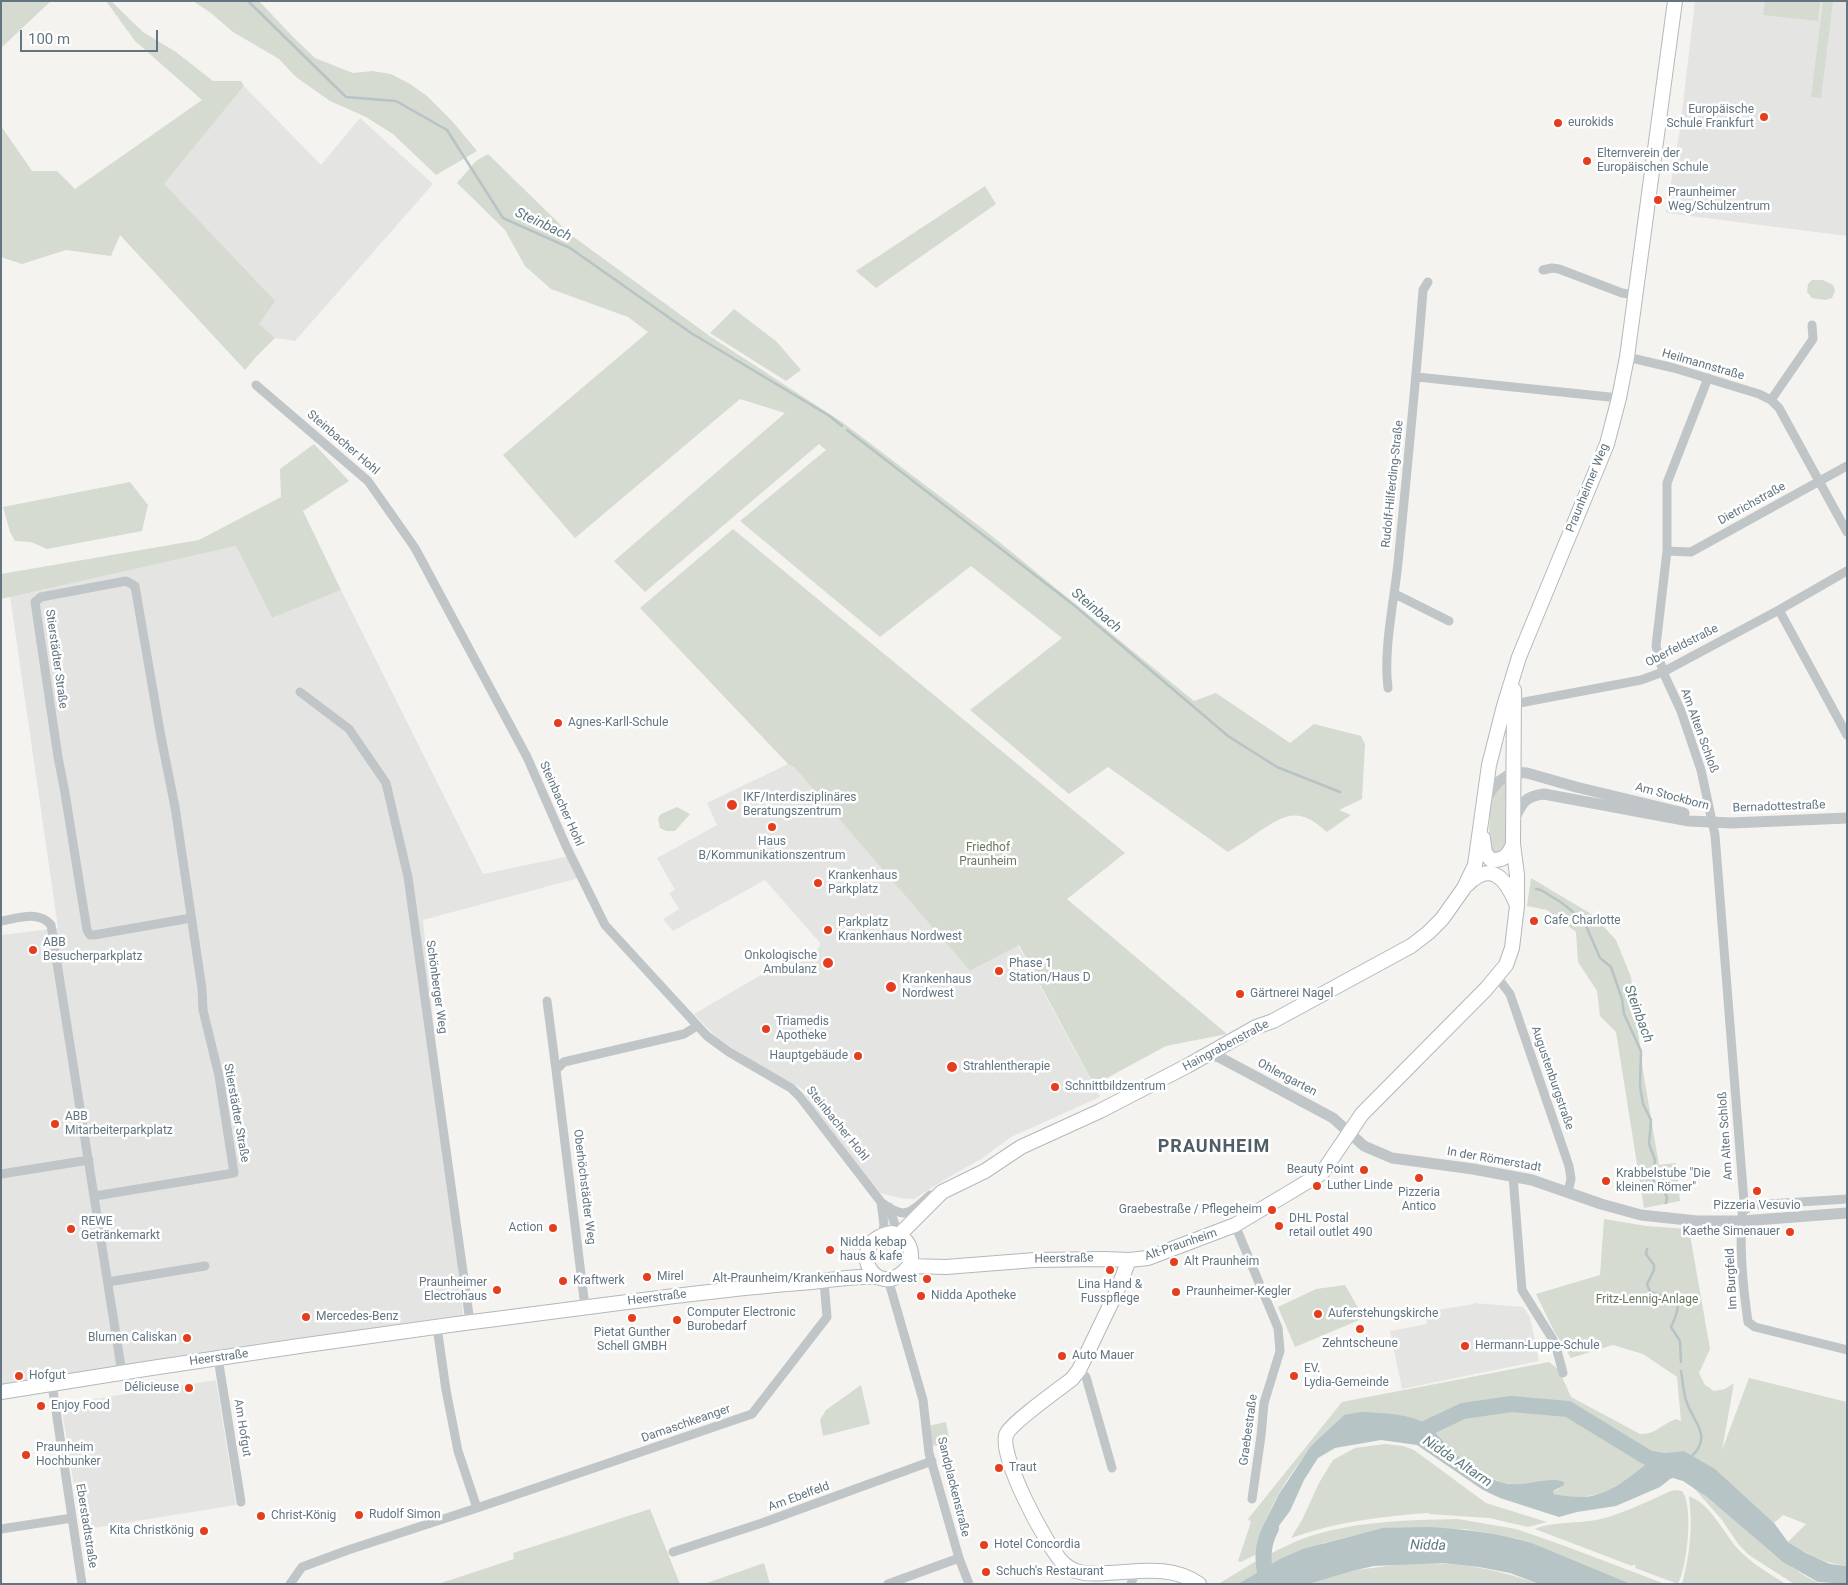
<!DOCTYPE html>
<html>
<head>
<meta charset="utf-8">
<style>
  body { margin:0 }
  #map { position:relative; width:1848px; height:1585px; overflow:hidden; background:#f4f3ef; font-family:Roboto,sans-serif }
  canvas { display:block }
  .frame { position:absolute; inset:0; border:2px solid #627581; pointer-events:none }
  .scale { position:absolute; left:20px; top:30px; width:138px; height:22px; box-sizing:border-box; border:2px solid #627581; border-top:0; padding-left:6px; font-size:15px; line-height:18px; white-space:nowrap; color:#627581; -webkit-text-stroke:4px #fff; paint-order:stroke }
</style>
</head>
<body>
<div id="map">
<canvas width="1848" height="1585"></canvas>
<div class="frame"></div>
<div class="scale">100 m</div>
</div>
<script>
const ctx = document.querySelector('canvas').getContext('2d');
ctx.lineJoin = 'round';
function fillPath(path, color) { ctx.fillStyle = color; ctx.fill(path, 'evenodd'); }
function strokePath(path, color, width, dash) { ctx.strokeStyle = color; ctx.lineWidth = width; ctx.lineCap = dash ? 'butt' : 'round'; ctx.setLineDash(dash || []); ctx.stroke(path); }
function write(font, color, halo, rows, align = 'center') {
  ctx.font = font + ' Roboto,sans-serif'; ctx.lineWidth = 5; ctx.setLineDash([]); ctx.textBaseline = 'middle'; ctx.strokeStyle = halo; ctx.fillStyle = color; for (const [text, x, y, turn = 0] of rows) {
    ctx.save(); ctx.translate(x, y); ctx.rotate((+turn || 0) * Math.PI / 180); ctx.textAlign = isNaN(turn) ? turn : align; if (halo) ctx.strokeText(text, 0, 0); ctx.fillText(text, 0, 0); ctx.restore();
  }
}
const built = new Path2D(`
  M1695,1H1847V236L1666,213L1680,129Z
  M244,86L321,165L360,118L433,184L295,341L275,338L259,325L164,184Z
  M236,546L272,618L341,590L483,874L570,856L579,878L423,920L464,1324L1,1392V935L58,928L10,596Z
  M788,764L795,768L970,971L1018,945L1100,1097L1011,1137L981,1159L944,1180L914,1199L900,1198L880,1193L811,1106L804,1090L745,1057L714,1035L694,1014L766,972L816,951L819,948L820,943L765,880L673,931L663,919L679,909L669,893L675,890L657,858L717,825L707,803Z
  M1474,1303L1523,1307L1530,1317L1539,1361L1402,1389L1390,1331L1427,1324L1425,1312L1474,1304Z
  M216,1380L236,1505L81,1530L61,1404Z`);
const green = new Path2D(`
  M1,1H51L1,48Z
  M106,1H111L143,32L176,52L213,81H241L244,86L164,184L275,301L259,324L275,338L255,358L245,370L120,235L111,256L66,250L22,264L1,257V126L32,171H57L75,189L202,100L135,41Z
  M193,1H259L293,37L315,58L353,73L372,71L391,74L410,84L427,96L453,122L477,151L436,175L393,134L366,117L330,101L296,77L279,59L233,32L211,13Z
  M1765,1H1820L1818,21L1763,15Z
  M1823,1H1833L1821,98L1811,97Z
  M488,154L571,235L711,337L842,422L987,532L1194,701L1216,693L1290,743L1314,724L1361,736L1365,744L1362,799L1339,810L1351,815L1327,832C1297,805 1284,815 1254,835C1246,841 1237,846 1228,852L1108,767L1069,794L970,710L1062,638L971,566L880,637L740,521L826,450L819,444L645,592L614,561L785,413L740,399L575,538L503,455L648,332L628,317L551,289L525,266L505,230L457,183L476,161Z
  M985,186L996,204L876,288L856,271Z
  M1812,280H1823L1833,285L1835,291L1832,298L1825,300L1812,298L1807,292L1808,284Z
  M734,309L777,342L801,370L786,381L710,333Z
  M314,444L349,481L303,511L341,590L272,618L236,546L1,599V574L199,540L281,497L280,469Z
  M130,482L148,505L142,531L47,549L31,542L15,541L10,532L3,507Z
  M733,529L1125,853L1067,899L1227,1034L1166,1046L1094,1085L1019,945L970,971L795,768L788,764L640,608Z
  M1504,781L1508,783L1505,808L1506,851L1495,856L1488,847L1491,797Z
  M677,807L690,814L675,831H666L660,828L658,818L661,814Z
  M1531,878L1593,915L1616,940L1631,977L1643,1071L1659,1165L1676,1163L1680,1201L1644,1208L1616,1032L1600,1016L1597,991L1578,962L1576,932L1547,910L1527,906Z
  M1604,1219L1646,1226L1689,1229L1710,1349L1699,1373L1705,1385L1714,1391L1725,1389L1734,1383L1722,1450L1749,1378L1847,1402V1566C1823,1563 1808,1554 1788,1542L1806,1524L1783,1515L1774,1523L1714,1469L1684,1451L1665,1453L1628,1446L1646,1465L1606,1493L1576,1498L1554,1494L1553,1491L1559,1489L1553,1480L1522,1485L1503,1483L1480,1473L1455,1453L1437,1434L1344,1415C1311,1445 1281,1481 1265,1523C1262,1530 1261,1538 1258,1545L1265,1550L1241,1562L1238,1561L1251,1522L1248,1519L1342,1402L1549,1362L1559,1370L1571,1397L1640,1434C1655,1435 1662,1424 1676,1419L1681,1421L1677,1377L1643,1354L1613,1345L1571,1358L1554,1331L1536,1294L1600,1275Z
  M1345,1285L1364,1318L1295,1347L1278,1307L1316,1289Z
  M861,1385L870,1424L823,1436L820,1420L826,1410Z
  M946,1422L950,1443L932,1446L928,1426Z
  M1385,1444L1403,1446L1414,1450L1486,1503L1547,1522L1528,1527L1489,1518L1429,1514L1428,1513C1383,1516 1335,1522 1291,1538L1302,1520L1319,1483L1333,1460L1355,1448Z
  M1693,1487C1727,1510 1755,1541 1789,1565C1799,1572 1810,1580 1822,1584H1794L1749,1555L1739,1545L1722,1520Z
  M1674,1490L1682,1491C1694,1506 1687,1567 1678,1584L1638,1569L1635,1568L1636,1565H1633L1632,1566L1535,1529C1553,1521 1581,1524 1601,1519C1626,1513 1649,1500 1674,1490Z
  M1689,1496C1712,1505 1723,1533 1739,1550C1752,1564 1770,1574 1786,1584H1682C1690,1554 1693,1526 1689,1496Z
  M650,1509L680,1584H438L514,1559L513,1553Z
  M1458,1519L1516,1529L1565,1546L1665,1584H1631L1532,1543L1515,1538L1465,1529L1382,1528L1324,1543L1267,1567L1270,1554C1280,1549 1291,1543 1302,1539C1352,1521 1406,1520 1458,1519Z
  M1261,1558L1260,1571L1238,1584L1220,1583Z
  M764,1563L770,1584H704Z
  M1411,1563C1458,1562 1495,1568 1539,1584H1309L1356,1570Z`);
const water = new Path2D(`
  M1361,1412C1379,1413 1401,1413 1418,1420C1433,1427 1443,1442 1455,1453C1468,1465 1486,1479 1504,1483C1523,1488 1550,1475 1564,1482V1485L1553,1491L1554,1494C1598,1503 1611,1491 1645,1465L1627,1446L1665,1453L1684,1451L1715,1469L1774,1523L1788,1542L1806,1553L1830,1564L1847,1566V1584L1818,1582L1783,1562L1707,1497L1683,1481L1673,1478L1670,1479L1660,1487L1616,1506L1577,1512L1559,1517L1500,1498L1483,1490L1417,1445L1381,1440L1335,1448L1318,1458L1304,1480L1290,1511L1263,1547L1258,1544L1265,1522L1279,1494L1311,1446L1344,1415Z
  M1428,1527C1464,1529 1498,1533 1532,1543L1631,1584H1539L1510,1573L1479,1567L1442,1563L1374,1566L1356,1570L1309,1584H1238L1280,1559L1303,1549L1382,1528Z`);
const stream = new Path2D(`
  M248,1L346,97L396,101L447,130L503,218L570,248L691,333L828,415L842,426
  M847,430L1075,606L1228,736L1277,767L1340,792
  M1536,889L1541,890L1562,903L1584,921L1600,958L1611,967L1622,999L1624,1014L1641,1051L1640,1086L1643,1104L1651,1120L1649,1144L1655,1160L1653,1177L1655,1185L1664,1192L1667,1197L1666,1203
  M1647,1249L1646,1254L1654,1265V1270L1647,1284L1650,1292C1677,1300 1685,1298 1671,1327L1680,1341L1681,1362
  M1681,1371C1683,1381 1683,1393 1687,1403C1694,1423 1713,1436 1691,1457`);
const river = new Path2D(`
  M1409,1433L1414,1434L1463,1411L1511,1404L1568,1409L1645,1456
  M1268,1583C1262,1564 1261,1547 1271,1528`);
const minor = new Path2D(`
  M1543,270L1552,268L1559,269L1622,293L1636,295
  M1627,357L1674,368L1759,394L1771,400L1779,408L1847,532
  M1417,377L1619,398
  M1708,378L1667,483V551L1656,646L1663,672L1681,711L1701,770L1715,835L1744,1202C1738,1236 1743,1287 1748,1322L1755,1327L1847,1350
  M256,385L368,481L415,548L527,757L566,846L605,925L707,1036L729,1052L791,1088L800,1097L881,1202C906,1221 910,1213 930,1195
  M1771,400L1813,339L1812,325
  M1667,551L1691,552L1847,466
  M1395,594L1449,621
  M1779,610L1847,735
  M1388,688C1383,651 1394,602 1398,563C1407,472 1416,381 1423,290L1428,282
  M300,692L349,729L386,783L408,877L470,1322
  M1514,704L1641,680L1663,672L1779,610L1847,571
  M1,921C19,918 38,910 51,925L122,1373
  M1497,977L1510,994L1569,1166L1571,1179L1568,1192
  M547,1001L556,1070
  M1,1174L89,1160
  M1513,1176L1522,1290L1555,1343L1563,1373
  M95,1196L234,1173L219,1076L203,1010L202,989L175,807L161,737L135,586L126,581L41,597L35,602L58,757L65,793L87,930L90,935H94L191,918
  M881,1202L884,1225L882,1236
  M889,1207L898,1234
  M1742,1212L1753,1205L1847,1199
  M1235,1225L1278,1328L1280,1351L1264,1403L1261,1436L1252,1499
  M888,1279L923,1400L929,1453L959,1558L969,1584
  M108,1282L205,1266
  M585,1307L556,1070L564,1062L684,1034L697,1026
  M437,1327L446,1390L458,1451L477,1508
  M218,1358L241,1502
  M1079,1370L1086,1377L1112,1468
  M52,1384L82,1584
  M1,1529L72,1518
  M673,1552L762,1523L932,1461
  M290,1584L302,1567L348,1550L477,1508L752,1414L827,1317L824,1281
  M888,1584L959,1558
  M1131,1584L1135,1572`);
const tertiary = new Path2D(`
  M1485,799L1498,782L1513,772L1527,773L1576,787L1684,813
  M1514,820C1522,803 1525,796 1544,794L1689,821L1732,823L1847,818
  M1208,1054L1219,1057L1333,1118L1364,1146L1392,1158L1473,1169L1532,1180L1601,1204L1641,1215L1697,1221H1742L1847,1213`);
const secondary = new Path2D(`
  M1483,838L1485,853L1491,860C1504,861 1509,855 1513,844
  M1467,885C1491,860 1506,879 1516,903
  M892,1233C905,1236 912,1245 911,1259C911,1266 906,1270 901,1274C871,1296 846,1241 892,1233Z
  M899,1235L942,1192L985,1171L1021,1147L1100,1111L1187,1066L1256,1027L1273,1021L1411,946L1428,933L1442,919L1464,888L1475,865L1489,765L1504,706L1519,657L1607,444L1619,398L1627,357L1675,1
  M1129,1260L1116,1293L1079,1370L1072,1379C1058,1390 1014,1421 1007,1433C996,1452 1047,1547 1063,1563C1067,1567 1071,1569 1076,1571C1085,1574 1096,1574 1106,1573C1137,1572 1171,1564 1199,1584
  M909,1266L946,1267L1035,1260L1104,1259L1129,1260L1148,1258L1235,1225L1322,1173L1362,1114L1486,989L1506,965L1512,948L1517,906V875L1513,844L1514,690
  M1,1392C202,1359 403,1330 604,1305C673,1296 742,1287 812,1282C834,1280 855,1275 878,1277`);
const markers = [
  [1764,117,5,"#e53e1e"],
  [1558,123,5,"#e53e1e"],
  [1587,161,5,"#e53e1e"],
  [1658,200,5,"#e53e1e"],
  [558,723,5,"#e53e1e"],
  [732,805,6,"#e53e1e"],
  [772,827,5,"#e53e1e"],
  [818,883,5,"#e53e1e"],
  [1534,921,5,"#e53e1e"],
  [828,930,5,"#e53e1e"],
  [33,950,5,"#e53e1e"],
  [828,963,6,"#e53e1e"],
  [999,971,5,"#e53e1e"],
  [891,987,6,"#e53e1e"],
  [1240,994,5,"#e53e1e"],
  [766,1029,5,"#e53e1e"],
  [858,1056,5,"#e53e1e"],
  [952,1067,6,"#e53e1e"],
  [1055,1087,5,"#e53e1e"],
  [55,1124,5,"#e53e1e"],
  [1364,1170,5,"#e53e1e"],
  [1419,1178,5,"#e53e1e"],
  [1606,1181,5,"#e53e1e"],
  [1317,1186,5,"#e53e1e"],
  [1757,1191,5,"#e53e1e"],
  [1272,1210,5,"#e53e1e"],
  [1279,1226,5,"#e53e1e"],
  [553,1228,5,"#e53e1e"],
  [71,1229,5,"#e53e1e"],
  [1790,1232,5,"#e53e1e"],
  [830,1250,5,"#e53e1e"],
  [1174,1262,5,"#e53e1e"],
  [1110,1270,5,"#e53e1e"],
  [647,1277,5,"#e53e1e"],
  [927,1279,5,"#e53e1e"],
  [563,1281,5,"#e53e1e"],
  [497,1290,5,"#e53e1e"],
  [1176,1292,5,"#e53e1e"],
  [921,1296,5,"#e53e1e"],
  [1318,1314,5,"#e53e1e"],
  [306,1317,5,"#e53e1e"],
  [632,1318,5,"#e53e1e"],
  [677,1320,5,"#e53e1e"],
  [1360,1329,5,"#e53e1e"],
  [187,1338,5,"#e53e1e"],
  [1465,1346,5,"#e53e1e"],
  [1062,1356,5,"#e53e1e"],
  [19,1376,5,"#e53e1e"],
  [1294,1376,5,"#e53e1e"],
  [189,1388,5,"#e53e1e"],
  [41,1406,5,"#e53e1e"],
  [26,1455,5,"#e53e1e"],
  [999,1468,5,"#e53e1e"],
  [359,1515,5,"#e53e1e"],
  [261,1516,5,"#e53e1e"],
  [204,1531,5,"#e53e1e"],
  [984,1545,5,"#e53e1e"],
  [986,1572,5,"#e53e1e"]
];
const poiNames = [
  ["Europäische",1754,110,"right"],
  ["Schule Frankfurt",1754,124,"right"],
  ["eurokids",1568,123],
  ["Elternverein der",1597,154],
  ["Europäischen Schule",1597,168],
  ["Praunheimer",1668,193],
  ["Weg/Schulzentrum",1668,207],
  ["Agnes-Karll-Schule",568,723],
  ["IKF/Interdisziplinäres",743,798],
  ["Beratungszentrum",743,812],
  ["Haus",772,842,"center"],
  ["B/Kommunikationszentrum",772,856,"center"],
  ["Krankenhaus",828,876],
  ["Parkplatz",828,890],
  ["Cafe Charlotte",1544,921],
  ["Parkplatz",838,923],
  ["Krankenhaus Nordwest",838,937],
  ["ABB",43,943],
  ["Besucherparkplatz",43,957],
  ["Onkologische",817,956,"right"],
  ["Ambulanz",817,970,"right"],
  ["Phase 1",1009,964],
  ["Station/Haus D",1009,978],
  ["Krankenhaus",902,980],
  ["Nordwest",902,994],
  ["Gärtnerei Nagel",1250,994],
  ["Triamedis",776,1022],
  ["Apotheke",776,1036],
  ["Hauptgebäude",848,1056,"right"],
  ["Strahlentherapie",963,1067],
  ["Schnittbildzentrum",1065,1087],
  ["ABB",65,1117],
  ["Mitarbeiterparkplatz",65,1131],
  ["Beauty Point",1354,1170,"right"],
  ["Krabbelstube \"Die",1616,1174],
  ["kleinen Römer\"",1616,1188],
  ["Luther Linde",1327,1186],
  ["Pizzeria",1419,1193,"center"],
  ["Antico",1419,1207,"center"],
  ["Pizzeria Vesuvio",1757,1206,"center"],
  ["Graebestraße / Pflegeheim",1262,1210,"right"],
  ["DHL Postal",1289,1219],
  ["retail outlet 490",1289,1233],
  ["REWE",81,1222],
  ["Getränkemarkt",81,1236],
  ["Action",543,1228,"right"],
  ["Kaethe Simenauer",1780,1232,"right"],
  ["Nidda kebap",840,1243],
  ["haus & kafe",840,1257],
  ["Alt Praunheim",1184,1262],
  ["Mirel",657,1277],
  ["Alt-Praunheim/Krankenhaus Nordwest",917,1279,"right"],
  ["Kraftwerk",573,1281],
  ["Praunheimer",487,1283,"right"],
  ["Electrohaus",487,1297,"right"],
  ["Lina Hand &",1110,1285,"center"],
  ["Fusspflege",1110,1299,"center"],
  ["Praunheimer-Kegler",1186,1292],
  ["Nidda Apotheke",931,1296],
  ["Computer Electronic",687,1313],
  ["Burobedarf",687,1327],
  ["Auferstehungskirche",1328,1314],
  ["Mercedes-Benz",316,1317],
  ["Pietat Gunther",632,1333,"center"],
  ["Schell GMBH",632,1347,"center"],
  ["Blumen Caliskan",177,1338,"right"],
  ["Zehntscheune",1360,1344,"center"],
  ["Hermann-Luppe-Schule",1475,1346],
  ["Auto Mauer",1072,1356],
  ["EV.",1304,1369],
  ["Lydia-Gemeinde",1304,1383],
  ["Hofgut",29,1376],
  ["Délicieuse",179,1388,"right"],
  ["Enjoy Food",51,1406],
  ["Praunheim",36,1448],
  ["Hochbunker",36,1462],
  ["Traut",1009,1468],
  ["Rudolf Simon",369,1515],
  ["Christ-König",271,1516],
  ["Kita Christkönig",194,1531,"right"],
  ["Hotel Concordia",994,1545],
  ["Schuch's Restaurant",996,1572]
];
const streetNames = [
  ["Heilmannstraße",1703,365,16],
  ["Steinbacher Hohl",343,443,41],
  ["Rudolf-Hilferding-Straße",1393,484,-84],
  ["Praunheimer Weg",1588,488,-68],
  ["Dietrichstraße",1752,504,-29],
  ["Oberfeldstraße",1682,646,-27],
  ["Stierstädter Straße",56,659,82],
  ["Am Alten Schloß",1699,731,70],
  ["Am Stockborn",1672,797,15],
  ["Steinbacher Hohl",561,804,66],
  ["Bernadottestraße",1779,807,-2],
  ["Schönberger Weg",436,987,82],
  ["Haingrabenstraße",1226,1046,-28],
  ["Ohlengarten",1287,1078,28],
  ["Augustenburgstraße",1552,1078,71],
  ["Stierstädter Straße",236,1113,80],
  ["Steinbacher Hohl",837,1124,51],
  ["Am Alten Schloß",1726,1136,-94],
  ["In der Römerstadt",1494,1160,10],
  ["Oberhöchstädter Weg",584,1187,83],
  ["Alt-Praunheim",1181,1245,-19],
  ["Heerstraße",1064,1259,-1],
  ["Im Burgfeld",1732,1279,-93],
  ["Heerstraße",657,1298,-7],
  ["Heerstraße",219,1358,-8],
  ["Damaschkeanger",686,1424,-19],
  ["Am Hofgut",242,1428,81],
  ["Graebestraße",1249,1430,-82],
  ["Sandplackenstraße",953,1487,76],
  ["Am Ebelfeld",799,1497,-20],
  ["Eberstadtstraße",86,1526,81]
];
const parkNames = [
  ["Friedhof",988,848],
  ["Praunheim",988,862],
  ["Fritz-Lennig-Anlage",1647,1300]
];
const waterNames = [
  ["Steinbach",543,225,25],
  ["Steinbach",1096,611,40],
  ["Steinbach",1638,1014,70],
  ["Nidda Altarm",1457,1462,34],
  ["Nidda",1428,1546,1]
];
const districtNames = [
  ["PRAUNHEIM",1214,1147]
];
fillPath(built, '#e4e5e3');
fillPath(green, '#d5dbd0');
fillPath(water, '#b6c4c6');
strokePath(stream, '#b6c4c6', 2.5);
strokePath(river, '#b6c4c6', 16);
strokePath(secondary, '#b2b8bc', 16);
strokePath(minor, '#c0c5c7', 9);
strokePath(tertiary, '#c0c5c7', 11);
strokePath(secondary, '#fff', 14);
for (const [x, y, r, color] of markers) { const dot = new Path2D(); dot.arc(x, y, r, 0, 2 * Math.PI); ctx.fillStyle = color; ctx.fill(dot); strokePath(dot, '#fff', 2); }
write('12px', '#627581', '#fff', poiNames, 'left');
write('12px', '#627581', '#fff', streetNames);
write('12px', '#677861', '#fff', parkNames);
write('italic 14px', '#5e787f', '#fff', waterNames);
ctx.letterSpacing = '1px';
write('bold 18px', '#505e66', '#fff', districtNames);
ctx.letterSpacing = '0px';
</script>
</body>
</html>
